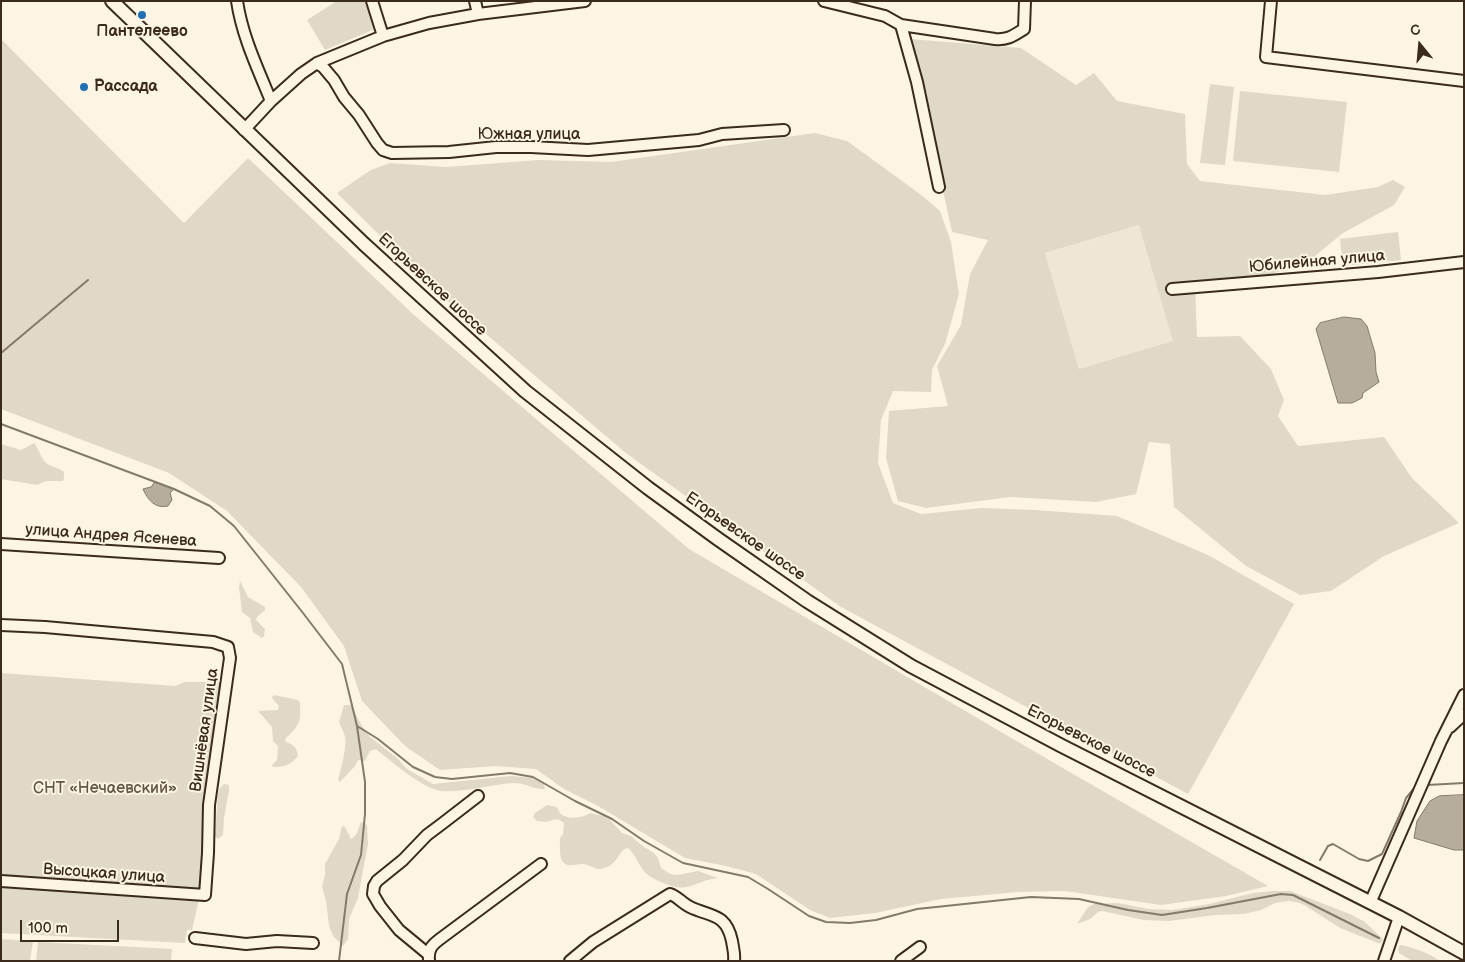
<!DOCTYPE html>
<html>
<head>
<meta charset="utf-8">
<style>
  body { margin:0 }
  #map { position:relative; width:1465px; height:962px; overflow:hidden; background:#fcf5e5; font-family:"Balsamiq Sans",sans-serif }
  canvas { display:block }
  .frame { position:absolute; inset:0; border:2px solid #3b2a1e; pointer-events:none }
  .north { position:absolute; left:1395px; top:20px; width:50px; height:50px; -webkit-text-stroke:4px #fcf5e5; paint-order:stroke; rotate:343deg; font-size:14px; font-weight:700; line-height:20px; text-align:center; color:#3b2a1e }
  .north::after { content:''; display:block; margin:auto; width:18px; height:22px; background:#3b2a1e; clip-path:polygon(50% 0,100% 100%,50% 72%,0 100%) }
  .scale { position:absolute; left:20px; top:920px; width:99px; height:22px; box-sizing:border-box; border:2px solid #3b2a1e; border-top:0; padding-left:6px; font-size:15px; line-height:18px; white-space:nowrap; color:#3b2a1e; -webkit-text-stroke:4px #fcf5e5; paint-order:stroke }
</style>
</head>
<body>
<div id="map">
<canvas width="1465" height="962"></canvas>
<div class="frame"></div>
<div class="north">С</div>
<div class="scale">100 m</div>
</div>
<script>
const ctx = document.querySelector('canvas').getContext('2d');
ctx.lineJoin = 'round';
function fillPath(path, color) { ctx.fillStyle = color; ctx.fill(path, 'evenodd'); }
function strokePath(path, color, width, dash) { ctx.strokeStyle = color; ctx.lineWidth = width; ctx.lineCap = dash ? 'butt' : 'round'; ctx.setLineDash(dash || []); ctx.stroke(path); }
function write(font, color, halo, rows, align = 'center') {
  ctx.font = font + ' "Balsamiq Sans",sans-serif'; ctx.lineWidth = 4; ctx.setLineDash([]); ctx.textBaseline = 'middle'; ctx.strokeStyle = halo; ctx.fillStyle = color; for (const [text, x, y, turn = 0] of rows) {
    ctx.save(); ctx.translate(x, y); ctx.rotate((+turn || 0) * Math.PI / 180); ctx.textAlign = isNaN(turn) ? turn : align; if (halo) ctx.strokeText(text, 0, 0); ctx.fillText(text, 0, 0); ctx.restore();
  }
}
const built = new Path2D(`
  M1140,225L1174,342L1079,369L1045,253Z`);
const green = new Path2D(`
  M337,1H365L375,29L325,50L307,20Z
  M1,39L184,223L248,158L414,315L689,549L1061,767L1268,886L1226,896L1161,905L1065,891L1018,892L941,899L875,913L830,918L810,910L756,874L726,866L685,858L598,806L564,789L536,769L495,766L440,770L405,746L362,701L344,646L301,587L227,511L169,473L1,409Z
  M910,39L1021,48L1076,85L1094,73L1117,101L1185,114L1187,164L1200,181L1325,195L1378,187L1393,180L1405,187L1394,205L1343,233L1310,260L1261,278L1195,281L1197,337L1240,336L1271,369L1284,400L1278,416L1298,446L1384,437L1412,478L1459,523L1384,556L1331,591L1300,595L1246,566L1174,507L1170,444L1149,442L1136,494L1096,502L1010,497L926,508L898,501L886,458L889,411L948,406L937,366L961,325L970,274L988,240L952,232ZM1139,225L1173,341L1079,369L1045,253Z
  M1210,84L1234,87L1225,165L1200,163Z
  M1240,91L1347,102L1339,172L1233,161Z
  M815,133L847,141L920,194L940,211L951,242L959,294L945,344L932,370L931,392L893,391L881,420L878,463L893,503L921,514L981,508L1035,510L1117,516L1208,555L1294,604L1188,794L841,607L627,454L440,295L337,193L371,170L390,163L446,167L539,160L611,162Z
  M1398,232L1401,260L1343,266L1340,239Z
  M34,443C39,449 40,456 45,462C50,467 58,467 64,472V478L63,481H46L37,485L1,479V444L21,450Z
  M240,581L248,597L265,607V610L257,617L256,620L265,629L264,636L262,638L253,632L250,618L242,612L239,587Z
  M1,673L175,686L185,682H222L206,825L200,895L192,930H187L185,943L1,933Z
  M274,695L298,700L300,703C301,722 300,725 285,739L286,742C294,745 297,748 298,756C291,765 284,767 273,767L272,765L277,760L278,746L273,741L272,727L258,711L278,710L279,706L272,698Z
  M344,705H352L359,721L369,736L397,758L407,769L433,784L511,776L533,778L544,784L545,789C535,790 526,783 515,783C491,784 465,793 441,791C423,789 391,761 376,749L370,751L365,761L358,760L355,766L340,782L338,779C341,771 347,744 345,737C344,732 341,727 339,722Z
  M224,784L229,785V790L224,818L223,835L218,839L215,836L218,794L220,788Z
  M547,805L557,807C558,809 559,812 561,814C568,820 583,818 590,813L603,816L610,820L622,833L631,836L644,847L654,853L658,858L661,868L670,874L677,875L698,871L718,878C692,881 689,896 659,881C654,879 647,875 643,870C638,863 635,854 628,848C620,849 619,859 612,864C610,866 604,868 601,869C595,870 589,864 582,864C576,864 568,868 563,862C559,857 560,844 560,838L563,834L564,823C555,816 555,821 545,822C545,822 537,821 537,821L533,817L535,813Z
  M361,822L367,825L368,844L358,898L349,919L348,939L343,946L333,936L329,926L326,901L322,887L325,875V864L339,839L342,826L345,827L351,839L356,835Z
  M1273,891H1290L1350,914L1365,922L1383,939L1381,943H1378L1340,928L1306,906L1300,903L1289,901L1275,903L1261,910L1244,914L1215,915L1169,921L1144,920L1102,911L1098,912L1090,919L1077,924L1088,907L1094,904L1118,903L1149,909L1173,910L1209,904L1253,893Z
  M1,939L33,941L30,961H1Z
  M38,942L172,949L171,961H36Z
  M1400,945C1409,946 1433,954 1439,961H1412L1399,953L1398,949Z`);
const water = new Path2D(`
  M1344,317L1361,319L1367,326L1375,353L1376,372L1379,382L1363,393L1362,398L1352,403H1338L1316,329L1320,323Z
  M155,482L174,489L170,493L172,500L168,506C155,509 148,500 143,489L151,487Z
  M1464,795V850H1454L1414,838L1417,821L1430,801L1439,796Z`);
const stream = new Path2D(`
  M1,353L88,280
  M1,424L174,489L210,506L234,526L303,613L342,664L357,726L365,782V814L361,855L347,894L339,961
  M357,726L378,739L413,767L435,777L452,779L510,773L533,777L575,801L612,819L644,841L683,863L748,877L768,889L809,916L826,922L850,923L876,920L917,909L1031,897L1079,899L1128,910L1162,915L1207,908L1281,894L1293,895L1379,938
  M1427,785L1464,783
  M1320,860L1328,846L1333,844L1359,859L1368,861L1382,854L1401,812L1406,798L1416,786`);
const minor = new Path2D(`
  M237,1C242,36 258,69 271,101
  M372,1L383,36
  M475,1L478,14
  M824,1L885,16L901,25L917,82L939,187
  M1271,1L1266,57L1464,81
  M901,25L995,39C1008,40 1013,36 1024,29L1025,1
  M317,63L323,67L334,80L344,97L359,115L377,143L383,150L392,153L449,152L496,147H531L588,150L699,140L722,134L784,130
  M244,130L271,101L301,74L317,63L383,36L429,23L478,14L585,1
  M1172,289L1378,272L1464,262
  M1,544L219,558
  M1,625L45,627L213,642L228,647L230,658L209,805L208,853L205,895L1,881
  M1450,727L1464,714
  M1370,903L1441,741L1464,695
  M195,938L246,944L277,941L313,943
  M428,954L399,930L380,906L373,894L374,886L377,881L403,860L427,835L443,823L478,796
  M429,960C428,949 432,945 440,939L541,864
  M570,961L593,942L670,894C677,896 682,903 690,907C711,917 726,913 732,941C733,948 735,954 734,961
  M901,961L920,947
  M1384,961L1399,917`);
const major = new Path2D(`
  M112,1L364,244L525,391L648,488L718,539L807,601L911,666L1062,746L1399,917L1464,953`);
const markers = [
  [142,15,5,"#1f6fb2"],
  [84,87,5,"#1f6fb2"]
];
const poiNames = [
  ["Пантелеево",142,32],
  ["Рассада",94,87,"left"]
];
const streetNames = [
  ["Южная улица",529,135],
  ["Юбилейная улица",1317,262,-5],
  ["Егорьевское шоссе",432,285,43],
  ["улица Андрея Ясенева",111,536,4],
  ["Егорьевское шоссе",745,537,35],
  ["Вишнёвая улица",205,730,-82],
  ["Егорьевское шоссе",1091,742,27],
  ["Высоцкая улица",104,874,4]
];
const parkNames = [
  ["СНТ «Нечаевский»",105,789]
];
fillPath(built, '#eee6d6');
fillPath(green, '#e0d8c8');
fillPath(water, '#b7ad9e');
strokePath(water, '#85796b', 1);
strokePath(stream, '#85796b', 2);
strokePath(minor, '#3b2a1e', 14);
strokePath(major, '#3b2a1e', 16);
strokePath(minor, '#fcf5e5', 10);
strokePath(major, '#fcf5e5', 12);
for (const [x, y, r, color] of markers) { const dot = new Path2D(); dot.arc(x, y, r, 0, 2 * Math.PI); ctx.fillStyle = color; ctx.fill(dot); strokePath(dot, '#fcf5e5', 2); }
write('bold 16px', '#3b2a1e', '#fcf5e5', poiNames);
write('16px', '#3b2a1e', '#fcf5e5', streetNames);
write('16px', '#645648', '#fcf5e5', parkNames);
</script>
</body>
</html>
